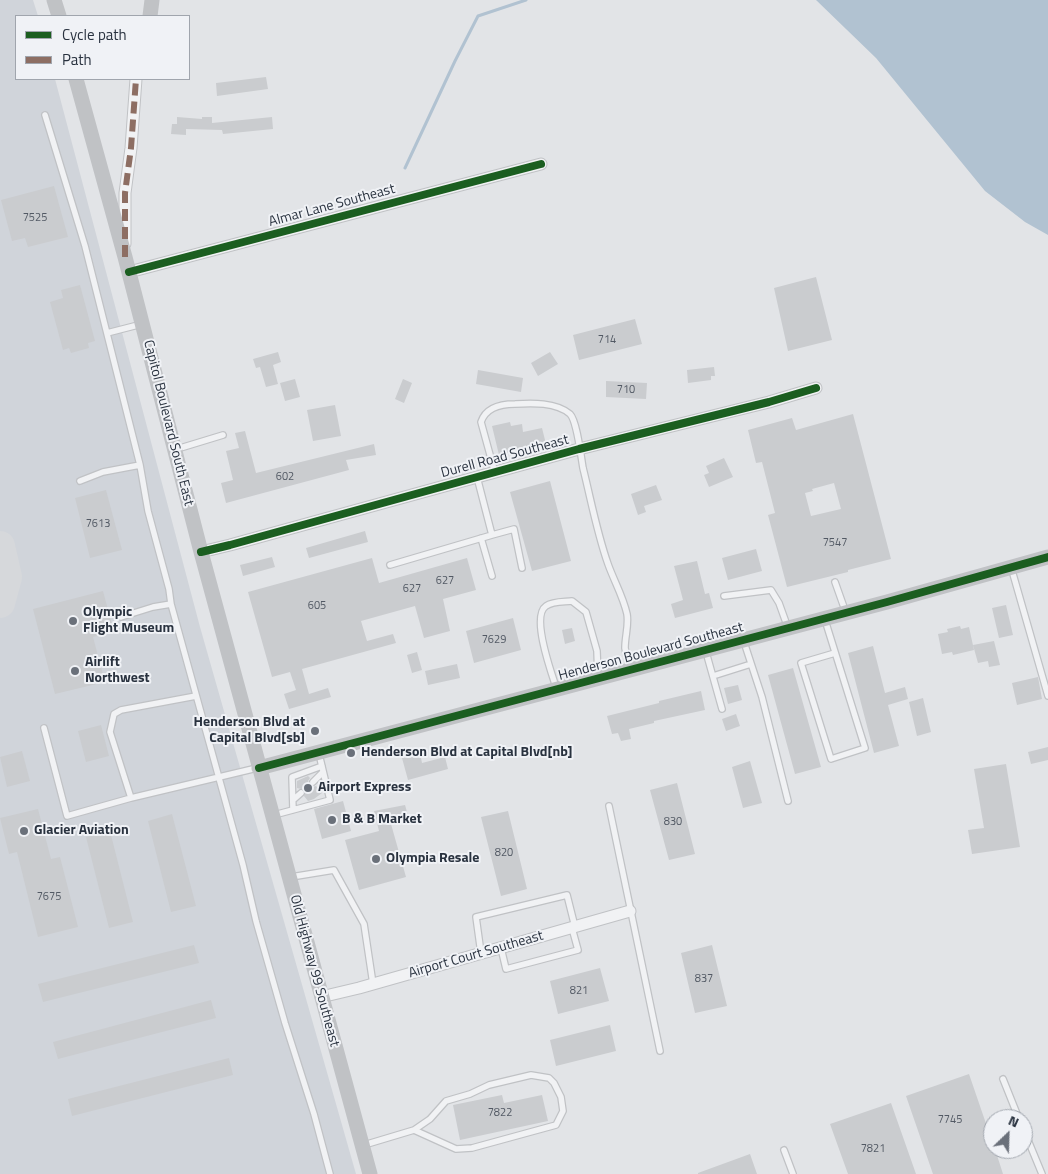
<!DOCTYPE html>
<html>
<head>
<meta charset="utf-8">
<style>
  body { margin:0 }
  #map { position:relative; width:1048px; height:1174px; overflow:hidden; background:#e2e4e7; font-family:"Titillium Web",sans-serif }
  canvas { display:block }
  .legend { position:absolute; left:15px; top:15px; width:175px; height:65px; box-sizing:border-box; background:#f0f2f6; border:1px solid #a0a5ad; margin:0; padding:6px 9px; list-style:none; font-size:15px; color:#29323f }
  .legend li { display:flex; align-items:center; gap:10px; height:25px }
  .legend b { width:25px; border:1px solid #a0a5ad }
  .north { position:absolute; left:983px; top:1109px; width:50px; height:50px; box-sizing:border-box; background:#f0f2f6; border:1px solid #a0a5ad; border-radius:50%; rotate:24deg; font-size:14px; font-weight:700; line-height:20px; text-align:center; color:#29323f }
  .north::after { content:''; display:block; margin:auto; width:18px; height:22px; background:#6a707a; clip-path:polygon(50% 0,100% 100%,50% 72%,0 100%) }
</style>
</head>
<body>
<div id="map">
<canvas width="1048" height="1174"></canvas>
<ul class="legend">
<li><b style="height:6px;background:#1b5e20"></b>Cycle path</li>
<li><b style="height:6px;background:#8d6e63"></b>Path</li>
</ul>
<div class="north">N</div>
</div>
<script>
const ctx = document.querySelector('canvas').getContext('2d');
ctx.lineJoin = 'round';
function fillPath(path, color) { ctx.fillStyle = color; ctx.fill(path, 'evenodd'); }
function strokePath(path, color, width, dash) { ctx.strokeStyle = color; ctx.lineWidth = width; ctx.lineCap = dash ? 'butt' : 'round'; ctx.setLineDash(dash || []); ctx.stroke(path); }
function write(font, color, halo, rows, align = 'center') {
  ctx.font = font + ' "Titillium Web",sans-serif'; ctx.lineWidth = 4; ctx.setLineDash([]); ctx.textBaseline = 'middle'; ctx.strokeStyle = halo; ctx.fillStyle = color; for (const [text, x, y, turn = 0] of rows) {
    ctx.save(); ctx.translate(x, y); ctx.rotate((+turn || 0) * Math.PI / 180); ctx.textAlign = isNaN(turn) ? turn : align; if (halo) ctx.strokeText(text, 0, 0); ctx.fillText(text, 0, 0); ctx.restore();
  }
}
const built = new Path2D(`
  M0,0H33L38,16H16V79H55L200,627L356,1174H0Z`);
const water = new Path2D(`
  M816,0H1048V235L1025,222L985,191L876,58Z`);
const stream = new Path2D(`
  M405,168L455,61L478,16L526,0`);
const taxiway = new Path2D(`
  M0,546L7,577L0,603`);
const building = new Path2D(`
  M266,77L268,89L217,96L216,83Z
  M177,117L202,119V117H212V123L272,117L273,129L223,134L222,130L186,129V135L171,134L172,124H177Z
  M54,186L68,237L28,247L25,238L12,241L1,200Z
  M816,277L832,340L788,351L774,288Z
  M80,285L95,341L88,343L89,348L71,353L69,348L63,350L50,302L63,298L61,290Z
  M635,319L642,344L579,360L573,335Z
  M278,352L281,362L273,365L278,384L266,387L260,367L256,368L253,359Z
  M550,352L558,364L538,376L531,363Z
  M714,367L715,376H711V380L688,383L687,370Z
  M478,370L523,378L521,392L476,384Z
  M295,379L300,397L285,401L280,383Z
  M403,379L412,383L404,403L395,399Z
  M606,381L647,383L646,399L606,397Z
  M335,405L341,436L313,441L307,410Z
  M853,414L891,559L848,570V572L787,587L768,515L775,513L762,462L756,463L748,430L792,418L796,430ZM834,483L841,509L811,516L805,493L813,491L812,489Z
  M510,422L511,426L522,424L523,432L542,428L546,444L499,455L492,426Z
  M245,431L256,473L374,444L376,455L346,460L349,470L226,503L221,483L233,480L226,451L239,448L235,433Z
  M724,458L733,477L709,487L704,475L709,473L706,466Z
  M550,481L571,561L532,571L510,492Z
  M656,485L662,500L644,506L646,512L638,515L631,494Z
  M106,490L122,550L90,558L75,498Z
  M365,531L368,542L309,558L306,548Z
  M756,549L762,571L728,580L722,558Z
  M272,557L275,567L243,576L240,565Z
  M372,558L379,583L467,558L476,590L443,599L450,631L424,638L415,606L361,621L367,641L393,634L396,643L302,669L309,694L328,688L331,697L289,709L284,694L296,690L290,672L272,677L248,592Z
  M697,561L705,594L709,593L713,608L675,618L671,604L683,600L674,566Z
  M103,591L114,632L93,637L105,682L55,694L33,609Z
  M1006,605L1013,635L999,638L992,608Z
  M513,618L521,650L474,663L466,631Z
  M960,626L961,629L969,627L974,650L953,655L952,652L942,654L938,634L948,632L947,629Z
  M572,628L575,641L565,644L562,630Z
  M994,641L1000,665L989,667L988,661L978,663L973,645Z
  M873,646L885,693L905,687L908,699L888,705L899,746L874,753L848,653Z
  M417,652L422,670L412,673L407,655Z
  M457,664L460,678L428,685L425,671Z
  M793,668L821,767L795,774L768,675Z
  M1038,677L1042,699L1017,705L1012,683Z
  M738,685L742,700L728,704L724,688Z
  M701,691L705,710L654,721V723L629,729L631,739L621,741L618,733L612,734L607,716L659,703V701Z
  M923,698L931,732L917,736L909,702Z
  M736,714L740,726L726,731L722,719Z
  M101,725L109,756L86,762L78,731Z
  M1048,747V760L1031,764L1028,752Z
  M22,751L30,781L7,787L0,757Z
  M420,753L422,763L445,757L448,769L408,780L402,758Z
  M750,761L762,803L743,808L732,767Z
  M1006,764L1020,847L972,854L968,830L984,828L974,769Z
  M308,776L310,778L308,781L309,785L312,787L316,786L322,793L314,799L308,801L304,796L305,790L297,788V781Z
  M677,783L695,854L669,860L650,790Z
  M343,801L351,831L322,839L314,809Z
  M405,805L409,819L391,824L406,877L359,890L345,840L379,831L374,811Z
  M38,809L51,859L60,857L78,927L38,937L17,852L9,854L0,818Z
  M508,811L527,889L501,896L481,817Z
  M172,814L196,906L171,912L148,821Z
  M110,831L133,922L109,928L86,837Z
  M194,945L199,963L43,1002L38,984Z
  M712,945L727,1006L695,1013L681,953Z
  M600,968L609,1001L558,1014L550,981Z
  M211,1000L216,1018L58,1059L53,1042Z
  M610,1025L616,1051L556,1066L550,1040Z
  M229,1058L233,1075L72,1116L68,1099Z
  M969,1074L993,1144V1149H995L1003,1174H933L906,1096Z
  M502,1095L504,1103L542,1095L548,1121L460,1140L453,1105Z
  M891,1103L916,1174H848L830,1124Z
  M750,1154L757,1174H698V1173Z`);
const lane = new Path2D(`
  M45,115L85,246L140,465L148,511L169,589L171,604
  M107,333L142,324
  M177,449L223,435
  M495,473L481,422C486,407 501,404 515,404C532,403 556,402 570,414C577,421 581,457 583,468C591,500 597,533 608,564C614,581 623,596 627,614C629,625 625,636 625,648C626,655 629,663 631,670
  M477,477L492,535L514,529L522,568
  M80,481L103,472L140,465
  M481,538L492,576
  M390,565L492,535
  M1011,567L1048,696
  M835,582L846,613
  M724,596L771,590L779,603L788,628
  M121,617L153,607L171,604L243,865L256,921L285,1023L314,1114L330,1174
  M825,620L865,748L831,759L801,663L835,653
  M744,642L762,697L788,801
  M706,652L722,709
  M713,676L751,664
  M556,687C551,672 531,616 546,606C553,601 564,602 572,601L586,612L597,651L598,678
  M196,696L121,710L114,714L110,732L131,798L257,768
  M44,728L67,816L131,798
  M313,782L323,772
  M293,800L301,793
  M609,806L660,1051
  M293,810L292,777L322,766
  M274,815L330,800L319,754
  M291,877L334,870L364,924L373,984
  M501,948L506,969L578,950L572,928
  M481,953L476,917L567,895L575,927
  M1003,1079L1019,1119
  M1023,1128L1042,1174
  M364,1145L414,1130L456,1149L472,1148L556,1125L563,1111L561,1097L554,1083L549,1078L531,1075L489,1085L470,1094L446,1101L430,1119L414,1130
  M784,1150L793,1174`);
const street = new Path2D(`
  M125,244V193L131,148L136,79
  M129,272L541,164
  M201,552L230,545L579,449L769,402L816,388
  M321,997L359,988L630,911`);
const secondary = new Path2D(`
  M54,0L59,16
  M150,16L152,0
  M76,79L125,257L201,552L370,1174
  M259,768L887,602L1048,557`);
const quiet = new Path2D(`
  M125,257V193L131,148L136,79`);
const cycleway = new Path2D(`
  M129,272L541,164
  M201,552L230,545L579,449L769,402L816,388
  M259,768L887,602L1048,557`);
const markers = [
  [73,621,5,"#6a707a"],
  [75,671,5,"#6a707a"],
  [315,731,5,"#6a707a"],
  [351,753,5,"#6a707a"],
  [308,788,5,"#6a707a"],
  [332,820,5,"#6a707a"],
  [24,831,5,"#6a707a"],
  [376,859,5,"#6a707a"]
];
const numberNames = [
  ["7525",35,218],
  ["714",607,340],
  ["710",626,390],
  ["602",285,477],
  ["7613",98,524],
  ["7547",835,543],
  ["627",445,581],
  ["627",412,589],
  ["605",317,606],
  ["7629",494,640],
  ["830",673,822],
  ["820",504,853],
  ["7675",49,897],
  ["837",704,979],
  ["821",579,991],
  ["7822",500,1113],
  ["7745",950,1120],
  ["7821",873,1149]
];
const streetNames = [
  ["Almar Lane Southeast",332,206,-15],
  ["Capitol Boulevard South East",168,423,76],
  ["Durell Road Southeast",505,457,-15],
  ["Henderson Boulevard Southeast",651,652,-15],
  ["Airport Court Southeast",476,955,-16],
  ["Old Highway 99 Southeast",314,971,75]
];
const poiNames = [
  ["Olympic",83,613],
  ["Flight Museum",83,629],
  ["Airlift",85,663],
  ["Northwest",85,679],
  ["Henderson Blvd at",305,723,"right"],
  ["Capital Blvd[sb]",305,739,"right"],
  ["Henderson Blvd at Capital Blvd[nb]",361,753],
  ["Airport Express",318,788],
  ["B & B Market",342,820],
  ["Glacier Aviation",34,831],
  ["Olympia Resale",386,859]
];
fillPath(built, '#d0d4da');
fillPath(water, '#b1c2d1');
strokePath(stream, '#b1c2d1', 3);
strokePath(taxiway, '#d6d8db', 30);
fillPath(building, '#cacccf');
strokePath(lane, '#c0c2c5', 8);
strokePath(street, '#c0c2c5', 13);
strokePath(lane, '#f1f2f4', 5.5);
strokePath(street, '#f1f2f4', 11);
strokePath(secondary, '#c0c2c5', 15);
strokePath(quiet, '#8d6e63', 6, [12, 6]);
strokePath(cycleway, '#1b5e20', 8);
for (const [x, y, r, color] of markers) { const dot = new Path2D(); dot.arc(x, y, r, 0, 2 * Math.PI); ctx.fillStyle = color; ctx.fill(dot); strokePath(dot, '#f0f2f6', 2); }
write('11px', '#525964', null, numberNames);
write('14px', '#29323f', '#f0f2f6', streetNames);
write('bold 14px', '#29323f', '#f0f2f6', poiNames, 'left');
</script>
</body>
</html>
